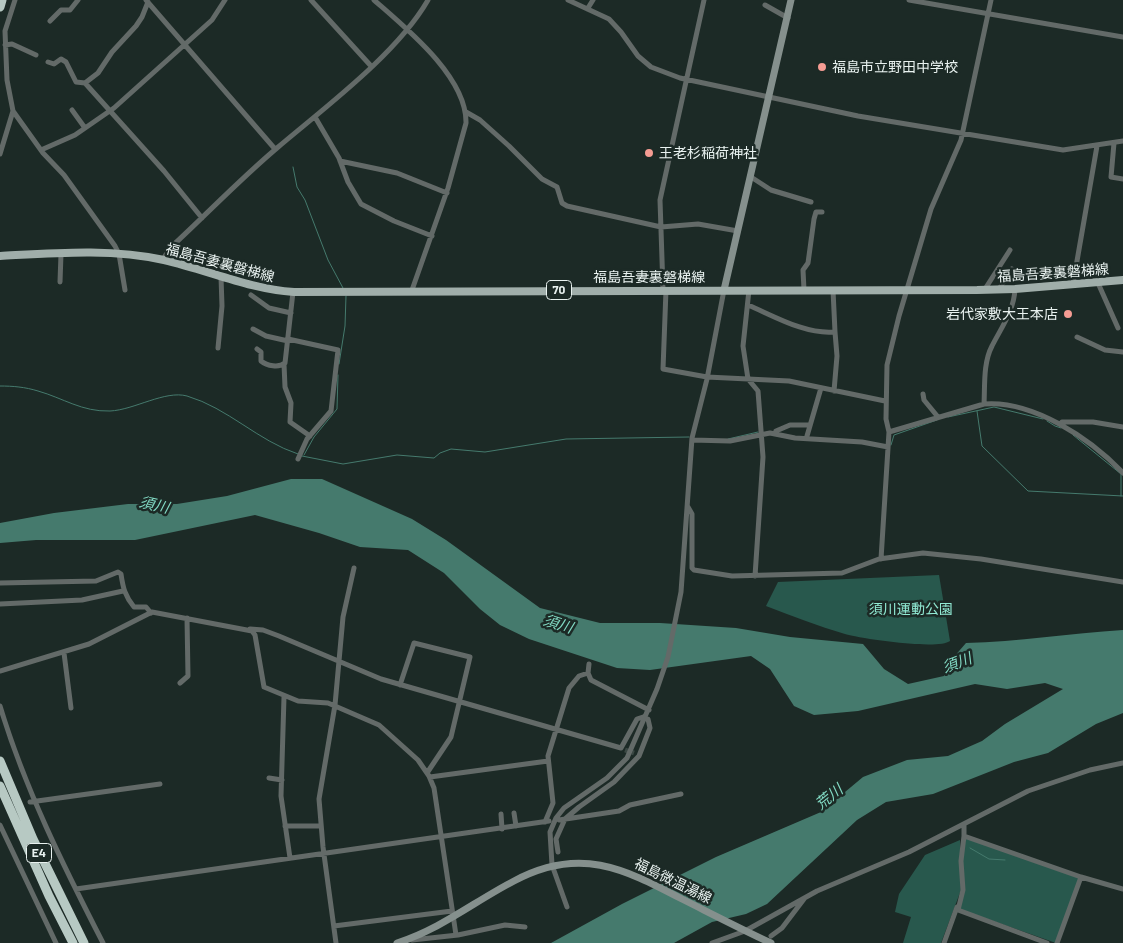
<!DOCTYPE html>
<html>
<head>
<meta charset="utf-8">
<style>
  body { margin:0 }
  canvas { display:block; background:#1c2a26 }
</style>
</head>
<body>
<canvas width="1123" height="943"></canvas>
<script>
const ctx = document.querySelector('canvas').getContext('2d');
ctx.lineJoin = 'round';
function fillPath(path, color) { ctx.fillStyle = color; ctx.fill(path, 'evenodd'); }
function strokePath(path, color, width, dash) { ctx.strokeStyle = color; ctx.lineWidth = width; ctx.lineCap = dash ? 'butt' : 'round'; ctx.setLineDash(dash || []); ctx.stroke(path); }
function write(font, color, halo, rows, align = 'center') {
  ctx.font = font + ' Barlow,"Noto Sans JP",sans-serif'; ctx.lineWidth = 5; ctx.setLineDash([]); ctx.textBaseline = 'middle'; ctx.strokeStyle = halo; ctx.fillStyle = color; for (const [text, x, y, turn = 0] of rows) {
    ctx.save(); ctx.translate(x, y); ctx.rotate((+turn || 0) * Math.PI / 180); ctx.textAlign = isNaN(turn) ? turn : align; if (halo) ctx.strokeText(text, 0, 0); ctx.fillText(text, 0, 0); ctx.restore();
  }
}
const green = new Path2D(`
  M939,575L950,641C938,650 863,639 845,634C818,626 792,616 766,606L778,582Z
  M965,838L1079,878L1056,943L959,909L965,889L962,862Z
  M960,840L961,890L941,943H903L911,917L895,912L899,894L925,855Z`);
const water = new Path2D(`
  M291,479H322L412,519L446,540L540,608L600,623H660L736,628L790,637L863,644L884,669L908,684L944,676L953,658L966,643C1018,642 1070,633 1123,630V713L1096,724L1048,753L1014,762L933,794L886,802L857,820L767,904L746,914L712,922L674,943H551L622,904L716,857L821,812L863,777L907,760L948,756L982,741L1005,724L1063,689L1045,683L1007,689L975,684L858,711L814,715L794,706L770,669L751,656L650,670L617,668L529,639L500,625L480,609L444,573L408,550L360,547L319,533L255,515L135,540H36L0,543V523L54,513L128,504H177L227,496Z`);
const stream = new Path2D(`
  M293,167L297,187L305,200L328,260L343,288
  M339,364L345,326L346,296
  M0,386C13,386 25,387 38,391C63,398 82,412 110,411C134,410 165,390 187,396C228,408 258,441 298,454
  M977,411L982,446L1028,491L1123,496
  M948,417L994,407L1043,419
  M1047,421L1055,426L1061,428
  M1073,435L1121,474V496
  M728,439L758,432
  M891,445L894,435L937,420
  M304,455L314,437L337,409L338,375
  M302,456L343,464L397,455L434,458L440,453L451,449L485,452L566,439L689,437
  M970,848L989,859L1005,860`);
const streetTunnel = new Path2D(`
  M625,750L634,753`);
const street = new Path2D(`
  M15,0L5,31L7,80L13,111L43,153L64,175L115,246L119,254L125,290
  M146,0L275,149
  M311,0L371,66
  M374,0C406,28 467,77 466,123L448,188L412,290
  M568,0L609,19L621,32L638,56L651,67L680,78L858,116L1063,150L1123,141
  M909,0L1123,37
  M765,5L788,18
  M588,8L593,0
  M50,21L61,10H70L78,0
  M5,45L12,44L36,55
  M48,62L54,64L61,59L66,62L76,82L85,83L164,171L202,218
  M85,83L98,73L112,52L136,26L142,17L148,2
  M72,110L85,128
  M466,112L480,120L509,146L542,179L557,187L562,203L567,206L661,227L698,224L738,231
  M315,117L339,158L348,182L361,204L394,221L432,236
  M1114,143L1111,177L1123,179
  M41,150L75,135L114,108L212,20L225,0
  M0,154L13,111
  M340,161L397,173L447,193
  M751,177L771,190L811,202
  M163,260L169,249C205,216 239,180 277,148C324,108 397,54 428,0
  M60,282L61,254
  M1098,283L1118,328
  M1073,284L1097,146
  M663,289L660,200L704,0
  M985,289L1010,250
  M999,289L1012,269
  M666,290L663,369L707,377L789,381L885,401
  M749,290L743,346L748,379L758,391L763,457L755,576
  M804,290L803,270L808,263L814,219L816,212H822
  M251,295L269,308L291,313
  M748,305C774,316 806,335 835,332L833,290
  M253,329L266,336L288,341
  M1077,337L1105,350L1123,352
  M288,339L338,350L331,411L307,439L298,459
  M218,348L222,306L221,277
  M257,349L261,352V361C267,366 279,368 285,363L293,292
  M284,364L285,387L291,403L290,422L310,436
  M834,391L837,356L835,332
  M923,394L924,400L938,417
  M984,404C985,386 983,363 992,346C1001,328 1014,311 1015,289
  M1062,422H1093L1123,427
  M776,431L790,425H810
  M889,432L984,404C1033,400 1091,439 1123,473
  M807,436L821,388
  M692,440L730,441L770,433L795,438L862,442L888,447
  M688,507L692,514V568L694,570L732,576L842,573L879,559L923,553L981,559L1123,582
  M881,559L889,432L886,419L887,365L899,316L931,209L961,140L991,0
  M0,583L96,581L118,572L121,574C123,588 125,596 134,607H146L151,613
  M0,604L82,600L123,591
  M250,629L263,630L279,636L381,679L621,748L637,719L643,717L648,719L650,728L639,756L614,782L579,807L565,819L556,839L558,852
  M64,653L71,708
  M589,664L588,673L591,680L649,710
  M0,671L89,644L152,612L252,631L255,635L264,687L298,701L328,703L379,725L418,760L429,776L434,788L456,935
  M180,683L188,676L187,618
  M400,685L414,643L470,657L451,737L427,773
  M284,697L281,796L290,858
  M0,706C25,789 64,867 103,943
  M430,777L548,761
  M269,778L282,780
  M30,802L160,784
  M514,813L516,826
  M501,814L502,829
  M559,820L619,811L630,805L681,794
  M545,822L553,803L548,756L569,688L579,676L588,673
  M0,825L56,943
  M964,825V836L1081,877L1057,943
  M285,826H321
  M964,836L961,861L963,890L958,910L1047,943
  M1081,877L1123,889
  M76,889L549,821
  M567,907L552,865L550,832L556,818L564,808L607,778L627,758L657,689L668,657L681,592L692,438L707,379L724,290
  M334,926L452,911
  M771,936L782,928L804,899
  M412,940L458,935L505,925L525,927
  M336,943L323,847L319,799L335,705L343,617L354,568
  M712,943L745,931L817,891L909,852L1028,791L1090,770L1123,763
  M944,943L957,907`);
const secondary = new Path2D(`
  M724,290L791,0
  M397,943C441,929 475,901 514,881C579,846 623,868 682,899C712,914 741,929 771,943`);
const primary = new Path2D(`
  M0,256C54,253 112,248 164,260C208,270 249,289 294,292L977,290L1015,289L1123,280`);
const highway = new Path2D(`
  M0,7L2,0
  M0,761L33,839L84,943
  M0,786L49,896L73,943`);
const markers = [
  [822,67,5,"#f59c93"],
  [649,153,5,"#f59c93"],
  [1068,314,5,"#f59c93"]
];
const shields = [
  [559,290,25],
  [39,853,25]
];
const shieldNames = [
  ["70",559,290],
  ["E4",39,853]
];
const poiNames = [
  ["福島市立野田中学校",832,67],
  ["王老杉稲荷神社",659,153],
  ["岩代家敷大王本店",1058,314,"right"]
];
const streetNames = [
  ["福島吾妻裏磐梯線",220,263,15],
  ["福島吾妻裏磐梯線",1053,273,-4],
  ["福島吾妻裏磐梯線",649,277],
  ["福島微温湯線",673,881,26]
];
const parkNames = [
  ["須川運動公園",911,609]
];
const waterNames = [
  ["須川",154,505,13],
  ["須川",558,624,17],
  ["須川",957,663,-21],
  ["荒川",829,797,-39]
];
fillPath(green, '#28584d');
fillPath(water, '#457a6d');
strokePath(stream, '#457a6d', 1);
strokePath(streetTunnel, '#3b4844', 5, [5, 2.5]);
strokePath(street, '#636a68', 5);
strokePath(secondary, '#85908d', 7);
strokePath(primary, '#a0aeaa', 8);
strokePath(highway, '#b7c9c3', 9);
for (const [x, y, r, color] of markers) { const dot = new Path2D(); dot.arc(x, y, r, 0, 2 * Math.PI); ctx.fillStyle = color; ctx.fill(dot); strokePath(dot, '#1c2a26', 2); }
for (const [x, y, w] of shields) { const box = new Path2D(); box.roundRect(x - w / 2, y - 9.5, w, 19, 4); ctx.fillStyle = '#1c2a26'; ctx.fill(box); strokePath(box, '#e9f2f0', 1); }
write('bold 12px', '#e9f2f0', null, shieldNames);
write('14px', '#e9f2f0', '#1c2a26', poiNames, 'left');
write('14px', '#e9f2f0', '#1c2a26', streetNames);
write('14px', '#91ead4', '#1c2a26', parkNames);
write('italic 15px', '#82dac4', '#1c2a26', waterNames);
</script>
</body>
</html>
